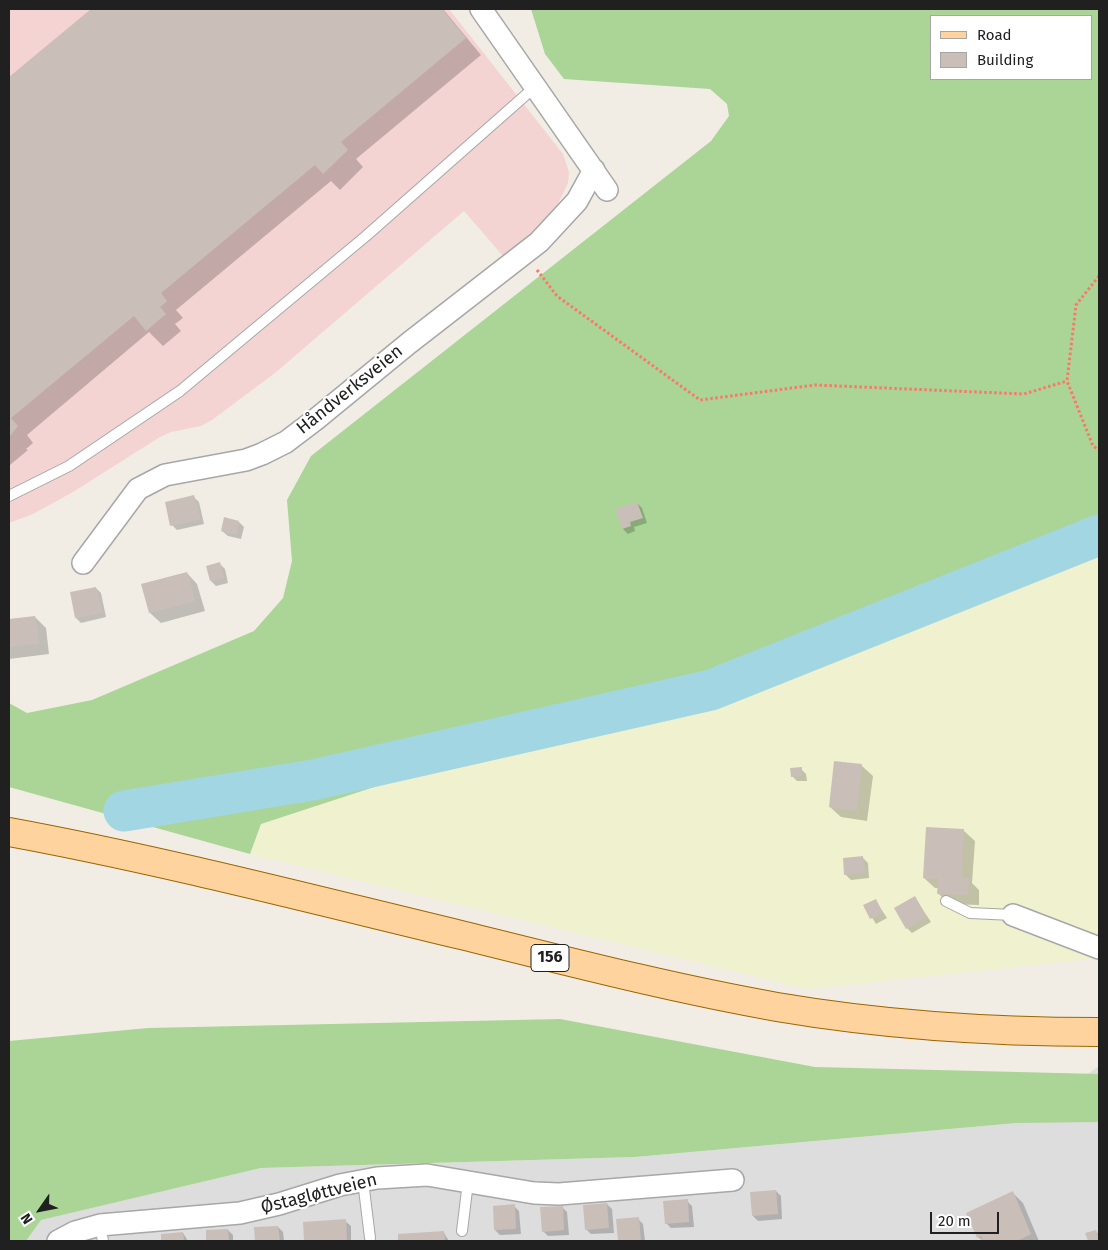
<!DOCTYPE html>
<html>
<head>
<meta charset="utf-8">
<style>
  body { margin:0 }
  #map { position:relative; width:1108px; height:1250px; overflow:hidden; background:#f1ede5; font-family:"Fira Sans",sans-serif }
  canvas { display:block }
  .frame { position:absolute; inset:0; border:10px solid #202020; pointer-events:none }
  .legend { position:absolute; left:930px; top:15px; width:162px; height:65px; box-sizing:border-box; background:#fff; border:1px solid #a6a6a6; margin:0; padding:6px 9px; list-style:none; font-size:15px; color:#202020 }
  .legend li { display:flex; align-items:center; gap:10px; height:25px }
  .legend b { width:25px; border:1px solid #a6a6a6 }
  .north { position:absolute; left:15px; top:1185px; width:50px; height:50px; -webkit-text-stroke:4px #fff; paint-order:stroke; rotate:237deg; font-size:14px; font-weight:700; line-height:20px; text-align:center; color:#202020 }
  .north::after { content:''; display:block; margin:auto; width:18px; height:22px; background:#202020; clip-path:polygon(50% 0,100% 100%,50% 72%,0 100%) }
  .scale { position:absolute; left:930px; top:1212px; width:69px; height:22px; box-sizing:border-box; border:2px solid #202020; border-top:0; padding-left:6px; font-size:15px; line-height:18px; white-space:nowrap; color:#202020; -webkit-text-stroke:4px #fff; paint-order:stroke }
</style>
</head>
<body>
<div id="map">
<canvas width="1108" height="1250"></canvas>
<div class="frame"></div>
<ul class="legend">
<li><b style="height:6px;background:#ffd39d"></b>Road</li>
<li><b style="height:14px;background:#cabfb8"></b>Building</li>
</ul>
<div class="north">N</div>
<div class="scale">20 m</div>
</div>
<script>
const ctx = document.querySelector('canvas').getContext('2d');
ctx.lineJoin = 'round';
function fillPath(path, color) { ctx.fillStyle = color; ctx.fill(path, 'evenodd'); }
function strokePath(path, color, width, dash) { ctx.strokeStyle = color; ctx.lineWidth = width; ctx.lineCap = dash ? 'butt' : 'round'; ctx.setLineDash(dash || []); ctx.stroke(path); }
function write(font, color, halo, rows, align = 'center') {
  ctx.font = font + ' "Fira Sans",sans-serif'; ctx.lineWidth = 4.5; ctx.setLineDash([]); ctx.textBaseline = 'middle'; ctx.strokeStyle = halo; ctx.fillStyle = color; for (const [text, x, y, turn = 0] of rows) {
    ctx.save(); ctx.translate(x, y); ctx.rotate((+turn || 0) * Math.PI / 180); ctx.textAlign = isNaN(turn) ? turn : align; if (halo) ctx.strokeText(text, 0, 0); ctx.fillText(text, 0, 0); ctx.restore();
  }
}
const residential = new Path2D(`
  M1099,1066V1241H26L40,1220L261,1168L635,1157L1017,1123Z`);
const commercial = new Path2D(`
  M9,9H449L563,154L569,172L568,183L556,208L545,222L503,256L464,211L275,373L212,420L201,426L171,432L160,437L73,492L33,514L9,523Z`);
const farmland = new Path2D(`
  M1099,550V958L808,989L250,854L261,824Z`);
const forest = new Path2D(`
  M531,9H1099V550L261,824L250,854L9,787V703L27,713L92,700L254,631L283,598L292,561L287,500L311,456L711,141L729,116L727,104L710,89L564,79L545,54ZM932,16H1092V79H932Z
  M560,1019L815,1067L1099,1074V1122L1017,1123L635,1157L261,1168L41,1220L26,1241H9V1041L148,1028Z`);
const shadow = new Path2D(`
  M93,9H443L481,55L356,159L363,167L340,190L331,181L176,310L183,318L175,324L181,331L163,346L149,332L27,435L33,443L26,449L28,450L10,465L9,79Z
  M194,497L199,502L204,524L177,530L172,525Z
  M637,503L642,508L647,523L634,527L635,531L628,534L623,529Z
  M239,522L244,527L241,539L228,536L222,531Z
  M220,564L225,569L228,583L216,586L211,581Z
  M187,573L197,584L205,611L161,623L150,613Z
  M96,588L101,593L106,617L81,623L76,618Z
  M35,617L46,628L49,654L9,659V620Z
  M836,762L862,766L873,776L867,821L841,817L830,807Z
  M801,769L806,774L807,781H797L792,776Z
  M964,831L975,841L972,883L979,890V905L949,904L938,893V888H935L924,878Z
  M863,858L868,863L869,878L851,880L846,875L844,859Z
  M915,898L931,922L912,933L907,928Z
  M876,901L887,918L876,924L865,906Z
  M776,1191L781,1196L782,1219L758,1221L753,1216Z
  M1013,1193L1023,1203L1039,1241H983L978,1237Z
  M687,1201L692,1206L694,1227L671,1228L666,1223Z
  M607,1204L612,1209L614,1233L591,1234L586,1229Z
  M514,1206L519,1211L521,1234L500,1235L495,1230Z
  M562,1207L567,1212L569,1235L548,1236L543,1231Z
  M638,1219L643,1224L645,1241H619L618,1220Z
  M345,1221L351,1226V1241H305L304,1223Z
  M278,1227L283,1232L284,1241H257L256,1229Z
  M228,1230L233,1235V1241H208L207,1231Z
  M1096,1231L1099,1235V1241H1089L1087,1234Z
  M183,1233L188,1241H163L162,1235Z
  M444,1233L449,1241H400L399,1236Z`);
const river = new Path2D(`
  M124,811L313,780L711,690L1099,535`);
const building = new Path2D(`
  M91,9H442L466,38L341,142L348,150L323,174L315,165L161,293L167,301L160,307L166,314L146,331L134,316L11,418L18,426L9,437V77Z
  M194,495L200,519L170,526L165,502Z
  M637,502L643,518L630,522L631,526L622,529L615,509Z
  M224,517L239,521L236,535L221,531Z
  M220,562L224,578L210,581L206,566Z
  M187,572L195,601L149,613L141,584Z
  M96,587L102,613L75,618L70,592Z
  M35,616L39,643L9,647V619Z
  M834,761L862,764L857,811L829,807Z
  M802,767V776L791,777L790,768Z
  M926,827L964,829L962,878H969L968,895L937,894L938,879L923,878Z
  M863,856L865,873L844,875L843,858Z
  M915,896L927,917L906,929L894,908Z
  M876,899L883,913L870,919L863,905Z
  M776,1190L778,1214L752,1216L750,1192Z
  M1013,1191L1031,1234L1017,1241H983L981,1236L977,1238L966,1213Z
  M688,1199L689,1222L665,1224L663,1201Z
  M607,1203L609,1228L585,1230L583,1205Z
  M515,1204L516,1229L494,1230L493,1206Z
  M563,1206L564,1230L542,1232L540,1207Z
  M639,1217L641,1241H618L616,1219Z
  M346,1219L347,1241H304L303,1222Z
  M278,1226L280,1241H255L254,1227Z
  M228,1229L229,1241H206V1230Z
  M1096,1230L1099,1240L1088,1241L1085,1233Z
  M444,1231L445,1241H398V1234Z
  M183,1232L184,1241H161V1234Z`);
const path = new Path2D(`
  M537,270L557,296L700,400L815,385L1024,394L1067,381
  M1099,276L1076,305L1067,381L1093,446L1099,450`);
const service = new Path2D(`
  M9,496L69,466L180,391L366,236L536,86
  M946,901L970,913L1013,915
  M363,1181L370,1238
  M100,1225L103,1241
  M462,1231L468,1182`);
const minor = new Path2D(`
  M481,9L607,190
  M83,563L138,489L165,475L246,460L262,454L286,442L315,420L409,343L539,242L577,201L594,170
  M1013,915L1099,948
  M58,1241L75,1232L100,1225L240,1213L279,1204L340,1185L377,1178L427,1175L534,1193L559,1194L733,1180`);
const primary = new Path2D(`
  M9,832C161,860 311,899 461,935C566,961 670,988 777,1007C883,1025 992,1032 1099,1032`);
const shields = [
  [550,958,38]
];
const shieldNames = [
  ["156",550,958]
];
const streetNames = [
  ["Håndverksveien",350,390,-39],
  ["Østagløttveien",319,1194,-14]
];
fillPath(residential, '#dedddd');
fillPath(commercial, '#f3d4d3');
fillPath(farmland, '#f0f2cf');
fillPath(forest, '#aad596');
fillPath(shadow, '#0003');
strokePath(river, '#a2d6e3', 41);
fillPath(building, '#cabfb8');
strokePath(service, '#a7a7a7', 12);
strokePath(minor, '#a7a7a7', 24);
strokePath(primary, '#9c6500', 30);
strokePath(path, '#ff7569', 3, [2.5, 2.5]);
strokePath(service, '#fff', 10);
strokePath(minor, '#fff', 21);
strokePath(primary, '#ffd39d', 28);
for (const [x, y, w] of shields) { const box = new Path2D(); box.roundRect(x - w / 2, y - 13.5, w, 27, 4); ctx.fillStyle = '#fff'; ctx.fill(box); strokePath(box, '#202020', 1); }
write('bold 16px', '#202020', null, shieldNames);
write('18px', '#202020', '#fff', streetNames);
</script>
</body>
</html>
